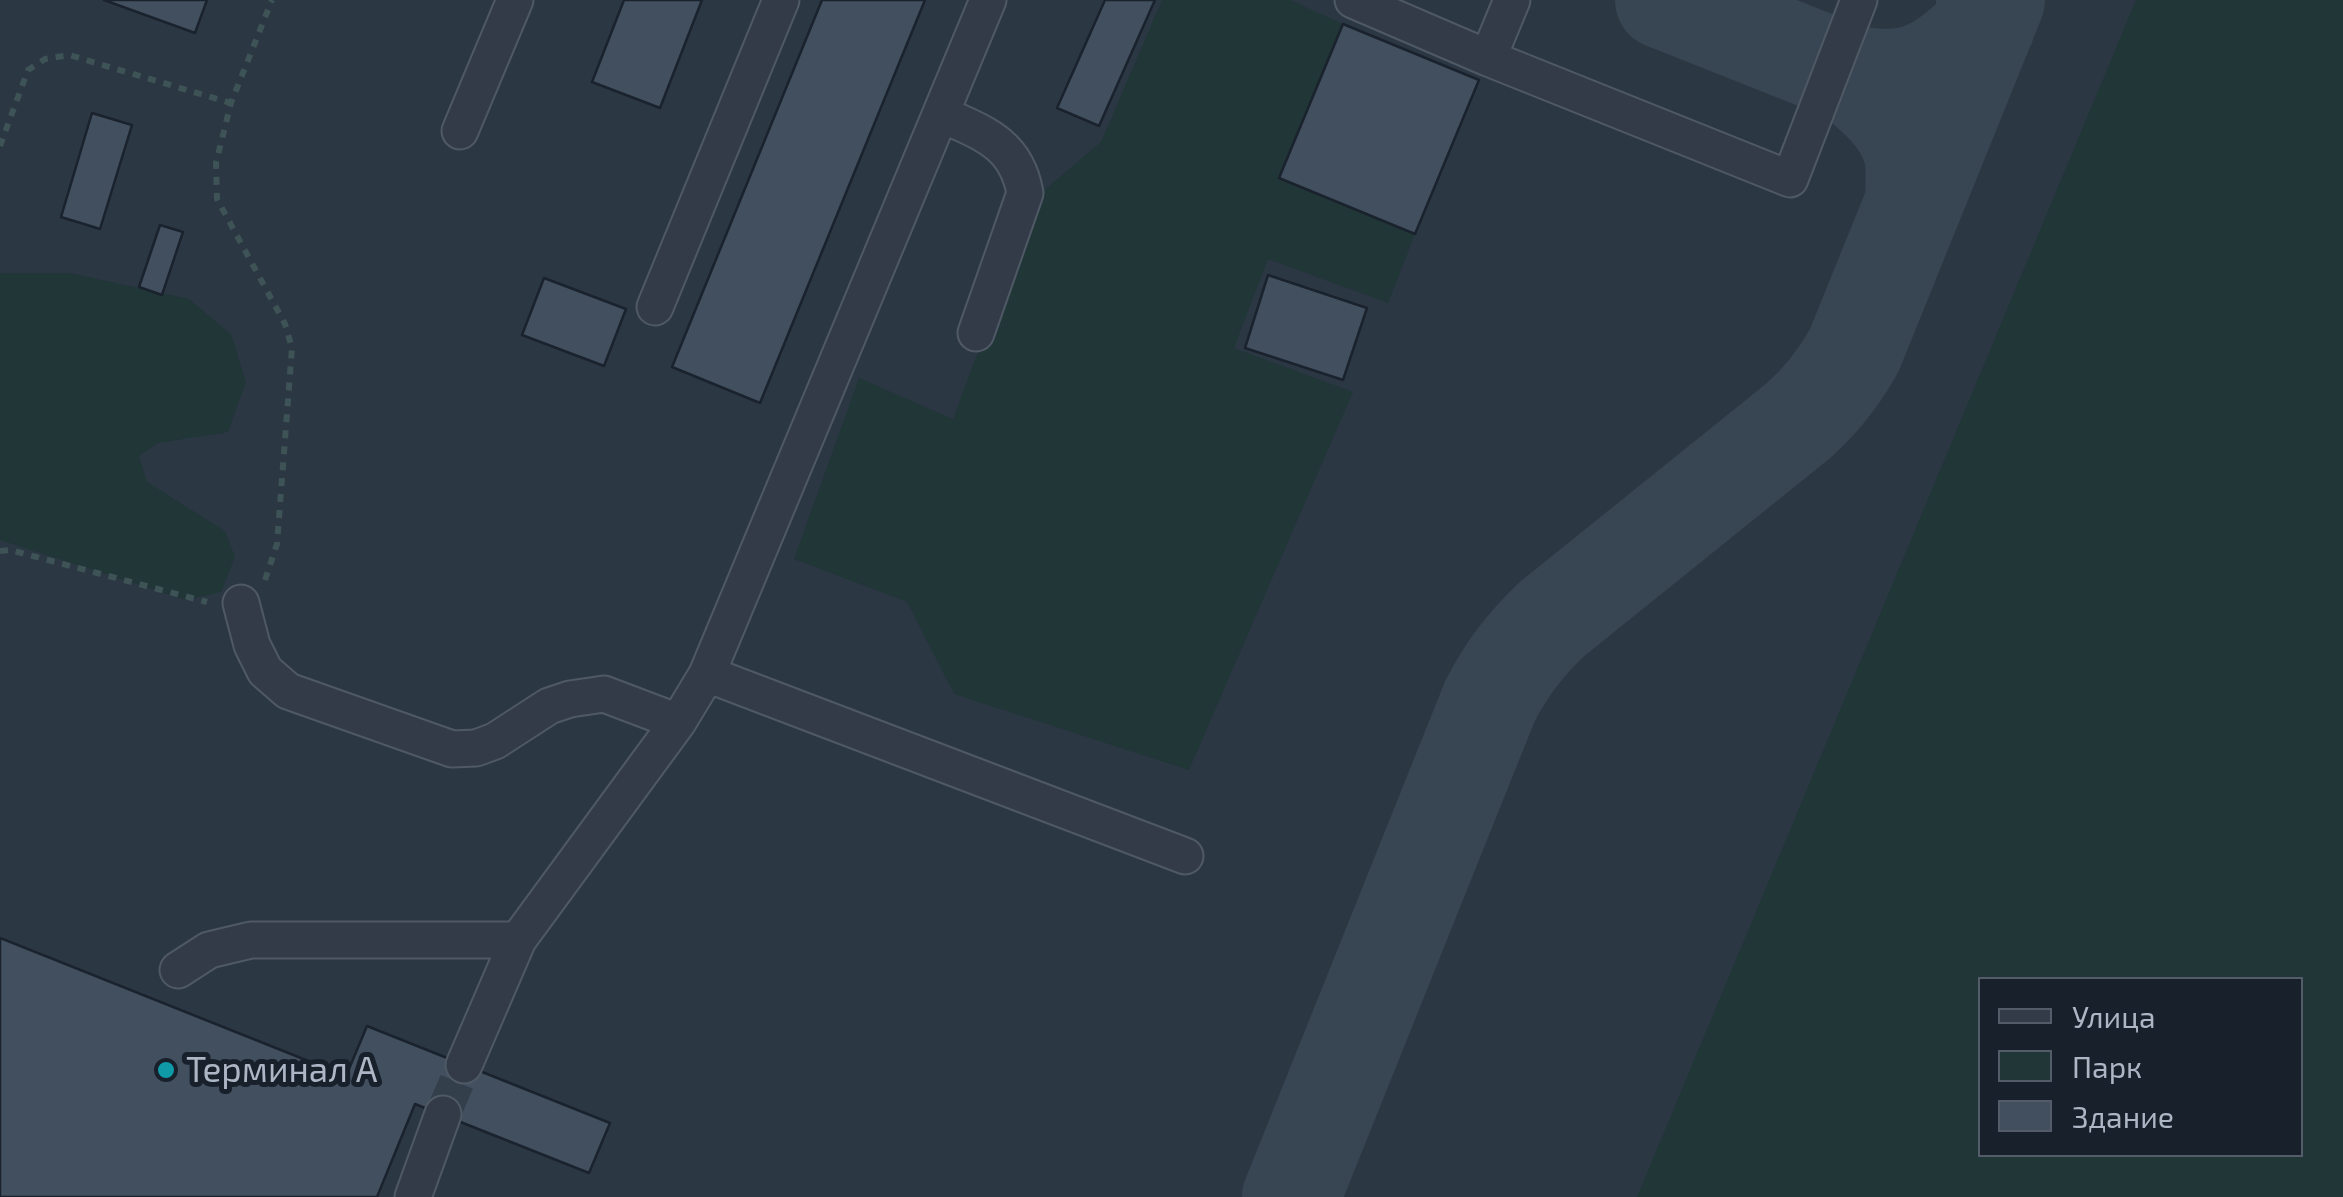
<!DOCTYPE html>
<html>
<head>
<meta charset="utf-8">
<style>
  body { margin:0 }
  #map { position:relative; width:2343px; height:1197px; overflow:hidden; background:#1e2a36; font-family:"Exo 2",sans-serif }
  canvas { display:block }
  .legend { position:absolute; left:1978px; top:977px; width:325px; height:180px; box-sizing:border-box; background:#18202b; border:2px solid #535c68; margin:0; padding:12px 18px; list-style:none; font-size:30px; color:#acb6c4 }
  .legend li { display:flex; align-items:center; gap:20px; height:50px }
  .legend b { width:50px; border:2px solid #535c68 }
</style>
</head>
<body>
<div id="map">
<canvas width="2343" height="1197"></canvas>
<ul class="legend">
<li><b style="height:12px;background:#323b47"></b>Улица</li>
<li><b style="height:28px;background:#203637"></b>Парк</li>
<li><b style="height:28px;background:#414f5e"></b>Здание</li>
</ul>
</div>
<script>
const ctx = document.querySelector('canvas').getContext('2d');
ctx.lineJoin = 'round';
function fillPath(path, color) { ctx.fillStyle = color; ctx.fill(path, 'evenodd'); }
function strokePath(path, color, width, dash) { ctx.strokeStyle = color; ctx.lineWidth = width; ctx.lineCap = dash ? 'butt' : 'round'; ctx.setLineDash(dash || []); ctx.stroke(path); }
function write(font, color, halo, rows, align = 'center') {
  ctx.font = font + ' "Exo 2",sans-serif'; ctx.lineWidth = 10; ctx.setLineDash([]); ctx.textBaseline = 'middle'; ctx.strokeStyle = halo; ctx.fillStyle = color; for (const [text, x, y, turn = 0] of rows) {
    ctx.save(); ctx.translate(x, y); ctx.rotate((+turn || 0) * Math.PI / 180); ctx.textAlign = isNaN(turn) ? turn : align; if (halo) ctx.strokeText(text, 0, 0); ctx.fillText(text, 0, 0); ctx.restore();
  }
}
const airport = new Path2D(`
  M0,0H2343V1197H0ZM1980,980H2300V1154H1980Z`);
const green = new Path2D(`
  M1162,0H1290L1343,24L1280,178L1415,234L1388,303L1268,259L1234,348L1353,392L1189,770L954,694L907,602L794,559L859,378L953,419L1036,197L1101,142Z
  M2136,0H2343V1197H1637ZM1980,980H2300V1154H1980Z
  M0,273H70L189,299L231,334L246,382L228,432L158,443L139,456L147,482L225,531L235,557L221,592L186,600L0,540Z`);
const taxiway = new Path2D(`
  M1664,0L1848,73
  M1914,203C1914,188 1916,169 1913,154C1905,119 1875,94 1848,73C1913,88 1940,68 1986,25L1985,3
  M1291,1197L1490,701C1507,668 1525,645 1552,619L1798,421C1822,400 1838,379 1854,351L1996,0`);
const building = new Path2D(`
  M104,0H207L195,33Z
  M624,0H702L660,108L592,82Z
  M822,0H925L760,403L672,367Z
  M1105,0H1155L1099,126L1057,108Z
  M1343,24L1479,80L1415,234L1279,178Z
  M92,113L132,125L100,229L61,217Z
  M160,225L183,232L162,295L139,287Z
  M1268,275L1367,308L1343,380L1245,348Z
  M544,278L626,309L604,366L522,335Z
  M0,938L346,1076L367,1026L610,1123L589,1173L415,1104L377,1197H0Z`);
const minorTunnel = new Path2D(`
  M443,1114L464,1065`);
const path = new Path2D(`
  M0,146L28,70L45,59L69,55L231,103
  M0,551L10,550L207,602
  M265,580L277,544L292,348L285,324L217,199L216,163L231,103L272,0`);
const minor = new Path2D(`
  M1353,0L1488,58L1790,179L1859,0
  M1488,58L1512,0
  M941,114C983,133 1016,143 1025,193L976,333
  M460,131L515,0
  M655,307L781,0
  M241,603L252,645L265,671L288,691L452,749L476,748L495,741L549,706L570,699L604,694L678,722
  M707,674L988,0
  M178,970L209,950L251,940H518
  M464,1065L518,940L678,722L707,674L1185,856
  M413,1197L443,1114`);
const markers = [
  [166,1070,10,"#0f9aa8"]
];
const poiNames = [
  ["Терминал А",186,1070]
];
fillPath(airport, '#2c3744');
fillPath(green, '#203637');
strokePath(taxiway, '#384552', 98);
fillPath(building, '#414f5e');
strokePath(building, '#1a222d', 2.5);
strokePath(minorTunnel, '#333f4b', 35, [35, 18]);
strokePath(minor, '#4f5965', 39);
strokePath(path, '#3e5355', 6, [8, 8]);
strokePath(minor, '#323b47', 35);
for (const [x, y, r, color] of markers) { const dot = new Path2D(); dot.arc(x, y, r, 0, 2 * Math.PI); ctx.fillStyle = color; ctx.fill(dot); strokePath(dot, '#18202b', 4); }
write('35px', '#acb6c4', '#18202b', poiNames, 'left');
</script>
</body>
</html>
